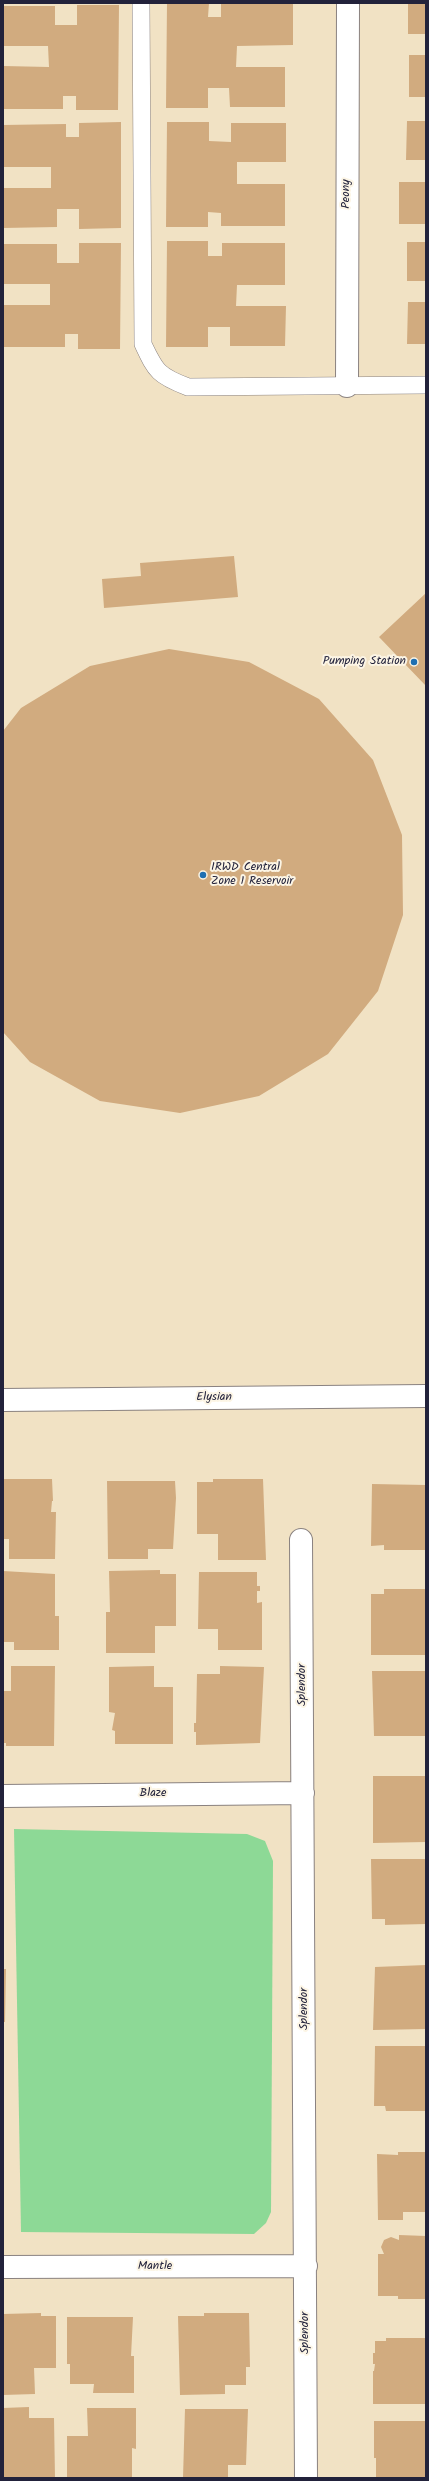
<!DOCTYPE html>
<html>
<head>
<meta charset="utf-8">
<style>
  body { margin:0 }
  #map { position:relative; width:429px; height:2481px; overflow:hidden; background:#f1e2c4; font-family:Kalam,sans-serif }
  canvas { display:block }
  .frame { position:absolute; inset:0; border:4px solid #22223b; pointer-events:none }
</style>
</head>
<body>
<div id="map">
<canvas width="429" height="2481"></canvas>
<div class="frame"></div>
</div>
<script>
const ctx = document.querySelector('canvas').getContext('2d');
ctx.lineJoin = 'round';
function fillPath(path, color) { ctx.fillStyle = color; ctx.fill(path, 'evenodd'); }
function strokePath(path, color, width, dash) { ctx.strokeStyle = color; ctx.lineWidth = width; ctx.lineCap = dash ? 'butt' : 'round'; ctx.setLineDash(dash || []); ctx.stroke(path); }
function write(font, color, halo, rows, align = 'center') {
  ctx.font = font + ' Kalam,sans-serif'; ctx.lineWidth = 4; ctx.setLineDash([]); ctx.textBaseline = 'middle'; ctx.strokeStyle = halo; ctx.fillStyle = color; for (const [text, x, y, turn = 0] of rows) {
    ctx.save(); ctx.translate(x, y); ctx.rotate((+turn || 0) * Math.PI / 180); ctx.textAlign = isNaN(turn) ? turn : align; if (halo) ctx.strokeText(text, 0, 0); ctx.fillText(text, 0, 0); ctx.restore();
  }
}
const green = new Path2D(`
  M14,1829L247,1834L265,1841L273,1861L271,2212L266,2223L254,2234L21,2232Z`);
const building = new Path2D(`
  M167,3H209L208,17H221V3H293V45L237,46L236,67H285V107H230L229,88H208V108H166Z
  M408,3H426V34H408Z
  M77,5H119L118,110H76V96H63V109H3V66L49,67L48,46H3V6H55V25H77Z
  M409,55H426V97H409Z
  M407,121H426V160H406Z
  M121,122V228L79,229V209H57V227L3,228V188H51V167H3V125L66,124V137H79V123Z
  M167,122H209V141L231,142V123H286V162H237V184H285V226H221V213L208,212V227H166Z
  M399,182H426V224H399Z
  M167,241H208V256H222V243H285V285H237L236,306H286L285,346H230V327H208V347H166Z
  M407,242H426V281H407Z
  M79,243H121L120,349H78V334H65V347H3V305H50V284H3V244H57V263H79Z
  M408,302H426V344H407Z
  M234,556L238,597L104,608L102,579L141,576L140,563Z
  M426,593V686L379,637Z
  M169,649L249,662L319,699L373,760L402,835L403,915L378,991L328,1054L259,1096L180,1113L100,1101L30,1062L3,1032V731L21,708L90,666Z
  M3,1479H52L53,1501H52L51,1512H56L55,1559H9V1539H3Z
  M213,1479H263L266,1560H218V1534H197V1482H213Z
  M107,1481H175L176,1498L173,1549H148V1559H108Z
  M372,1484L426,1485L425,1550H384V1545L371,1546Z
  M160,1570V1574H176V1626H155V1653H106V1612H110L109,1571Z
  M3,1571L55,1574V1616H59V1650H14V1642H3Z
  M199,1572H257V1586H260V1591H257V1603L262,1602V1650H218V1629H198Z
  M384,1589H426V1655H371V1594H384Z
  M11,1666H55L54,1746H6V1743H3V1691H11Z
  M154,1666V1687H173V1744H115V1731L112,1730L115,1713L109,1712V1667Z
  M220,1666L264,1667L260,1743L196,1745V1732H194V1723H196L197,1674H220Z
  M372,1671H426V1736H374Z
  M373,1776H426V1842L373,1843Z
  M371,1859H426V1924L385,1925V1919H372Z
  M426,1965V2029L373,2030L375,1967Z
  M3,1969H6L5,2022H3Z
  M375,2046H426V2111H386L385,2106H374Z
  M398,2152H426V2212H403V2220H378L377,2154L398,2155Z
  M399,2235L426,2236V2299H398V2296H378V2254H384L381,2247L384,2240L391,2237L399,2240Z
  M41,2313V2316H56V2368H34L35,2394L3,2395V2314Z
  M204,2313H249L250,2367H246V2385H225V2394L180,2395L178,2316H204Z
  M67,2317H133L131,2356H134V2393H93L94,2384H70V2364H67Z
  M386,2338H426V2404H373V2371H374L375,2364H373V2353H375V2341H386Z
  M29,2407V2418H54L55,2478H3V2408Z
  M87,2408H136V2449L132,2448V2478H67V2436H88Z
  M185,2409H248L246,2465H228V2478H183Z
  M374,2421H426V2478H376V2458H374Z`);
const service = new Path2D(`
  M141,3L143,344C156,372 159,376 188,387L426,385`);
const minor = new Path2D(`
  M347,386L348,3
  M3,1400L426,1396
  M301,1540L306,2478
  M3,1796L303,1793
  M3,2267L306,2266`);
const markers = [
  [414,662,4,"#1f6fb2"],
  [203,875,4,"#1f6fb2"]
];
const streetNames = [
  ["Peony",347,194,-90],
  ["Elysian",214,1398],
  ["Splendor",303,1685,-90],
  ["Blaze",153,1794],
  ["Splendor",305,2009,-90],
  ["Mantle",155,2267],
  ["Splendor",306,2333,-90]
];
const poiNames = [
  ["Pumping Station",406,662],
  ["IRWD Central",211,868,"left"],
  ["Zone 1 Reservoir",211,882,"left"]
];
fillPath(green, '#8dd996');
fillPath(building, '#d1ab7f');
strokePath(service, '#8a8280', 18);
strokePath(minor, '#8a8280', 24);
strokePath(service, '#fff', 17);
strokePath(minor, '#fff', 22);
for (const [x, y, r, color] of markers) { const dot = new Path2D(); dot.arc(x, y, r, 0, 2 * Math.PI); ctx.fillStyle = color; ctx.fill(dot); strokePath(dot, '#fcf5e5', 1.5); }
write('12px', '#22223b', '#fcf5e5', streetNames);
write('12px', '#22223b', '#fcf5e5', poiNames, 'right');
</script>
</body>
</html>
